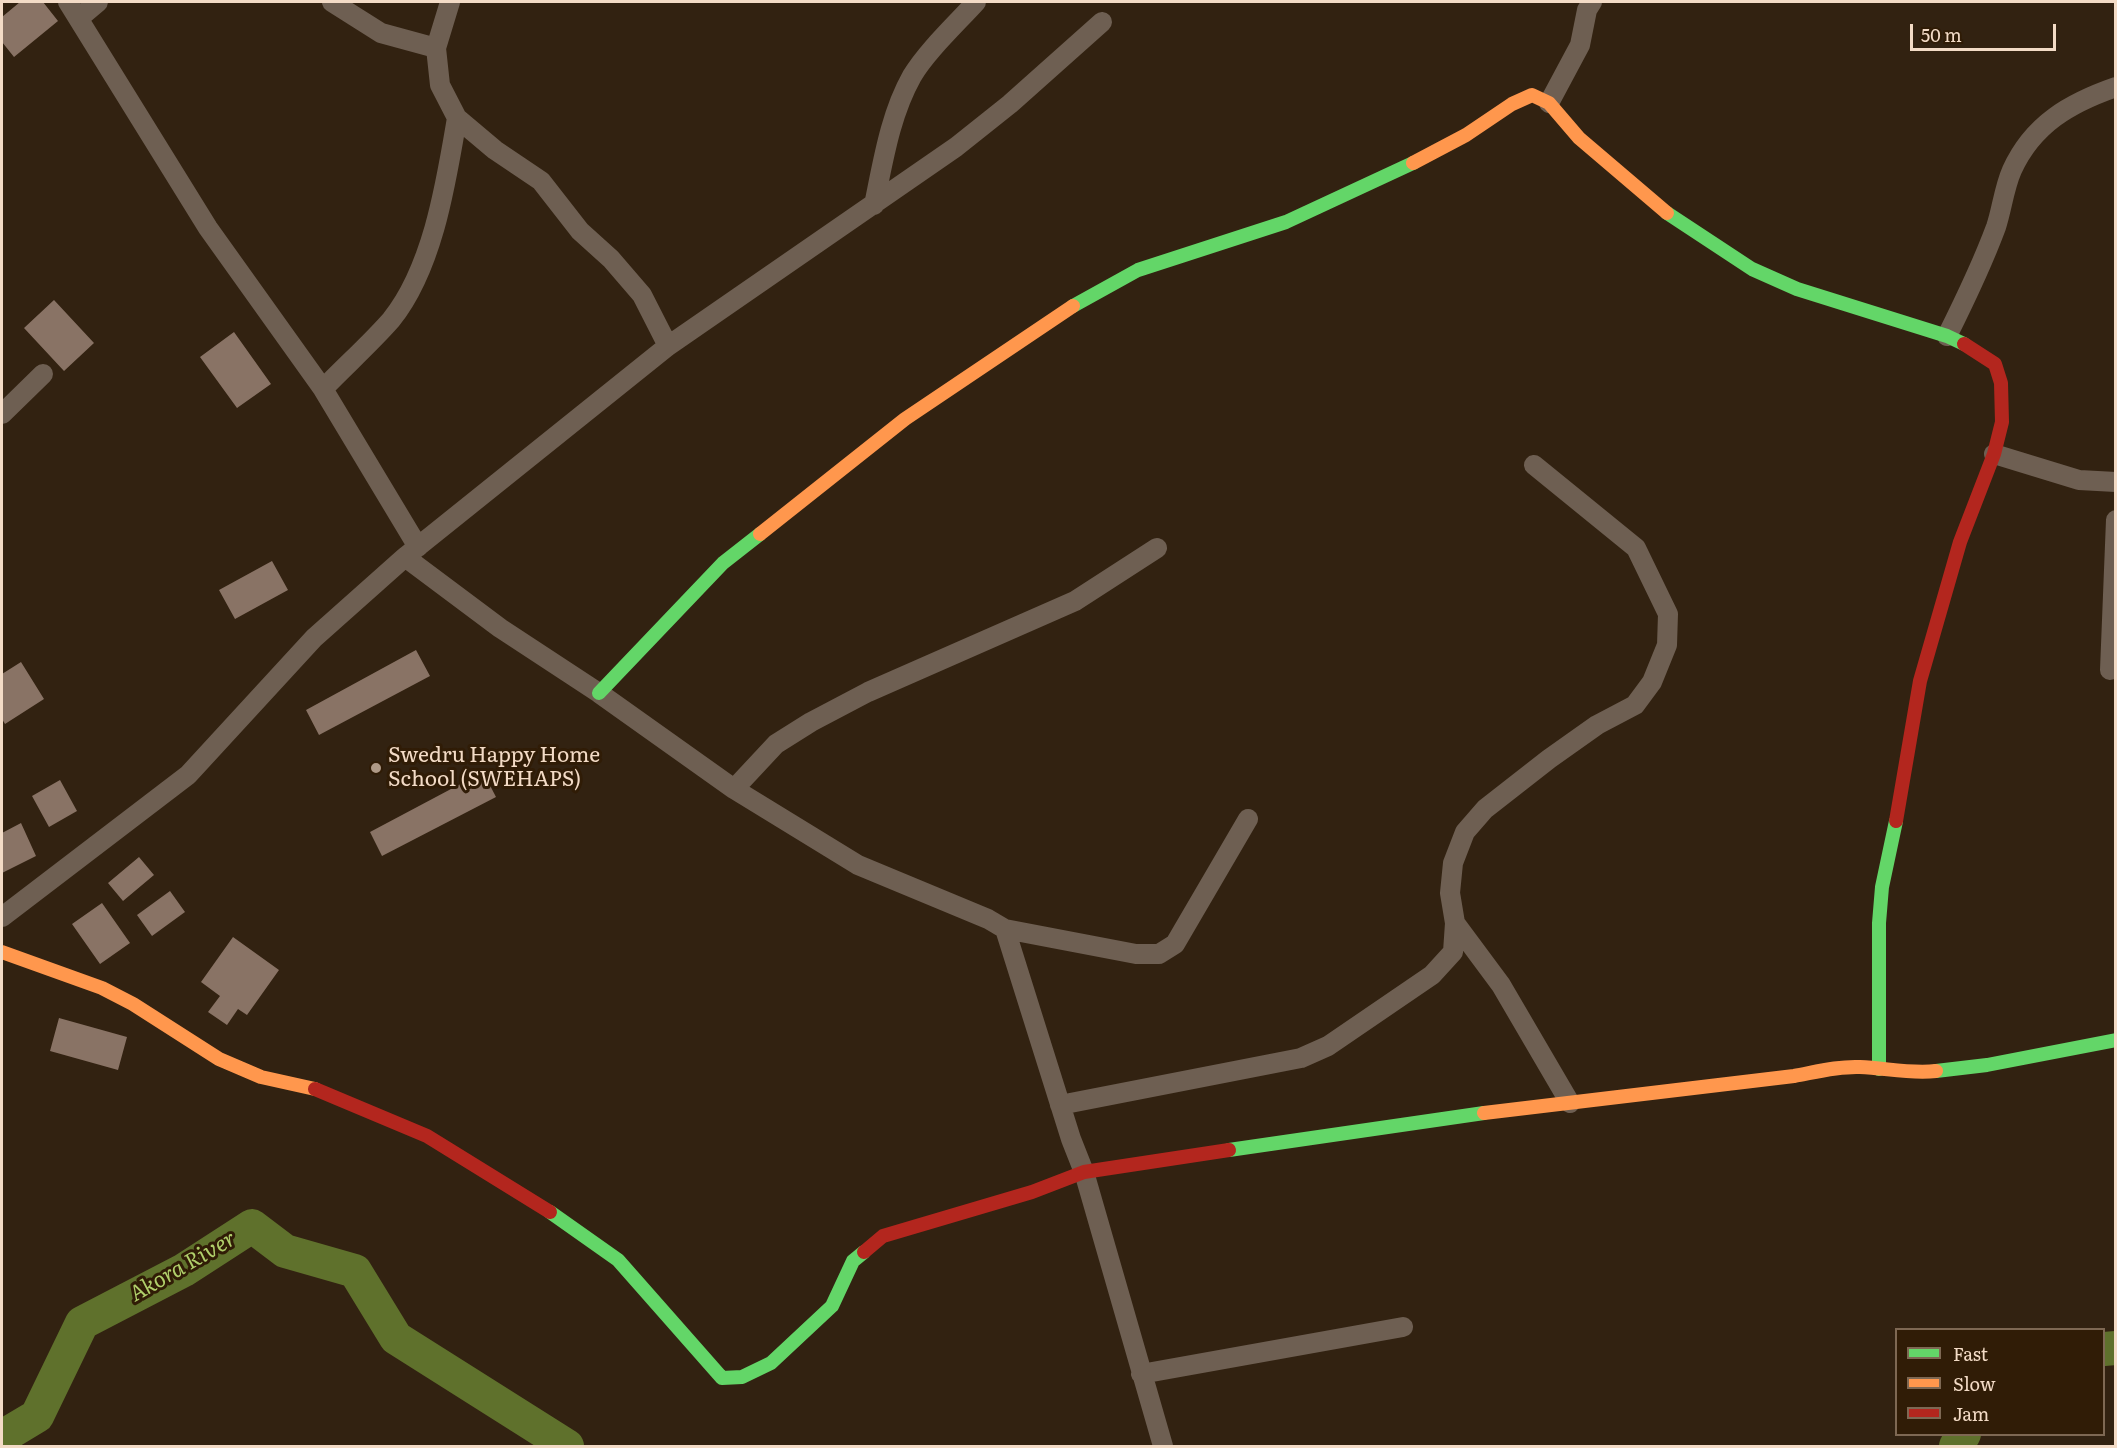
<!DOCTYPE html>
<html>
<head>
<meta charset="utf-8">
<style>
  body { margin:0 }
  #map { position:relative; width:2117px; height:1448px; overflow:hidden; background:#322211; font-family:Literata,serif }
  canvas { display:block }
  .frame { position:absolute; inset:0; border:3px solid #f3dbc6; pointer-events:none }
  .legend { position:absolute; left:1895px; top:1328px; width:210px; height:108px; box-sizing:border-box; background:#301c06; border:2px solid #7e6853; margin:0; padding:8px 10px; list-style:none; font-size:18px; color:#f3dbc6 }
  .legend li { display:flex; align-items:center; gap:12px; height:30px }
  .legend b { width:30px; border:2px solid #7e6853 }
  .scale { position:absolute; left:1910px; top:24px; width:146px; height:27px; box-sizing:border-box; border:3px solid #f3dbc6; border-top:0; padding-left:8px; font-size:18px; line-height:21px; white-space:nowrap; color:#f3dbc6; -webkit-text-stroke:4px #301c06; paint-order:stroke }
</style>
</head>
<body>
<div id="map">
<canvas width="2117" height="1448"></canvas>
<div class="frame"></div>
<ul class="legend">
<li><b style="height:8px;background:#63d668"></b>Fast</li>
<li><b style="height:8px;background:#ff974d"></b>Slow</li>
<li><b style="height:8px;background:#b3261e"></b>Jam</li>
</ul>
<div class="scale">50 m</div>
</div>
<script>
const ctx = document.querySelector('canvas').getContext('2d');
ctx.lineJoin = 'round';
function strokePath(path, color, width, dash) { ctx.strokeStyle = color; ctx.lineWidth = width; ctx.lineCap = dash ? 'butt' : 'round'; ctx.setLineDash(dash || []); ctx.stroke(path); }
function fillPath(path, color) { ctx.fillStyle = color; ctx.fill(path, 'evenodd'); }
function write(font, color, halo, rows, align = 'center') {
  ctx.font = font + ' Literata,serif'; ctx.lineWidth = 6; ctx.setLineDash([]); ctx.textBaseline = 'middle'; ctx.strokeStyle = halo; ctx.fillStyle = color; for (const [text, x, y, turn = 0] of rows) {
    ctx.save(); ctx.translate(x, y); ctx.rotate((+turn || 0) * Math.PI / 180); ctx.textAlign = isNaN(turn) ? turn : align; if (halo) ctx.strokeText(text, 0, 0); ctx.fillText(text, 0, 0); ctx.restore();
  }
}
const river = new Path2D(`
  M2104,1349L2116,1348
  M2,1437L37,1416L82,1323L184,1270L252,1226L285,1251L355,1271L396,1338L567,1446
  M1956,1446L1964,1434`);
const building = new Path2D(`
  M20,2H43L58,21L14,57L2,42V17Z
  M54,300L94,343L64,371L24,328Z
  M234,332L271,384L237,408L200,357Z
  M272,561L288,590L235,619L219,590Z
  M416,650L430,676L319,735L306,710Z
  M21,662L44,699L5,724L2,719V674Z
  M483,772L496,797L382,856L370,832Z
  M60,780L77,811L49,827L32,796Z
  M21,823L36,856L2,873V833Z
  M139,857L154,875L123,901L108,883Z
  M170,891L185,912L152,936L137,915Z
  M102,903L130,943L100,964L72,924Z
  M233,937L279,970L247,1015L238,1009L227,1025L208,1012L220,996L201,982Z
  M59,1018L127,1037L118,1070L50,1051Z`);
const street = new Path2D(`
  M68,2L208,228L323,389L418,547
  M332,2L381,33L436,48
  M450,2L436,48L440,85L457,118L495,150L541,181L580,231L611,259L642,295L668,346
  M79,18L98,2
  M1549,103L1580,45L1587,10L1592,2
  M874,205C883,162 890,115 912,76C927,51 956,24 976,2
  M1947,336C1965,300 1982,265 1996,227C2002,209 2004,188 2012,170C2033,124 2070,103 2116,87
  M323,389C345,366 370,344 391,320C433,268 446,183 457,118
  M2,414L43,374
  M1994,454L2079,480L2116,482
  M405,557L500,628L599,693L734,789L858,865L988,919L1005,929L1071,1139L1084,1172L1163,1446
  M2110,670L2116,520
  M734,789L776,744L811,722L868,692L1075,601L1157,548
  M2,917L188,775L314,638L405,557L668,346L956,147L1010,104L1102,22
  M1455,923L1501,985L1570,1103
  M1005,929L1136,954H1159L1175,944L1248,819
  M1060,1105L1301,1058L1328,1046L1432,975L1453,952L1455,923L1450,893L1453,863L1465,832L1485,809L1549,759L1597,725L1635,705L1652,682L1667,645L1668,614L1636,548L1534,465
  M1141,1374L1403,1327`);
const fast = new Path2D(`
  M1667,213L1752,269L1797,289L1947,336L1964,344
  M1073,306L1138,270L1286,222L1413,163
  M599,693L723,563L760,534
  M1879,1069V923L1882,887L1896,821
  M1936,1071L1987,1065L2116,1040
  M1229,1150L1484,1113
  M550,1212L618,1260L722,1378L742,1377L771,1363L832,1306L853,1261L864,1252`);
const slow = new Path2D(`
  M1413,163L1466,135L1512,104L1532,95L1549,103L1579,138L1667,213
  M760,534L905,419L1073,306
  M2,952L102,988L133,1004L219,1059L261,1077L315,1089
  M1484,1113L1794,1076C1816,1072 1838,1066 1860,1067C1886,1068 1910,1074 1936,1071`);
const jam = new Path2D(`
  M1896,821L1920,681L1960,542L1994,454L2002,422L2001,383L1995,364L1964,344
  M315,1089L427,1136L550,1212
  M864,1252L883,1236L1032,1192L1084,1172L1229,1150`);
const markers = [
  [376,768,6,"#af9a87"]
];
const poiNames = [
  ["Swedru Happy Home",388,756],
  ["School (SWEHAPS)",388,780]
];
const waterNames = [
  ["Akora River",183,1267,-30]
];
strokePath(river, '#5f712c', 34);
fillPath(building, '#897365');
strokePath(street, '#6e5f52', 20);
strokePath(fast, '#63d668', 14);
strokePath(slow, '#ff974d', 14);
strokePath(jam, '#b3261e', 14);
for (const [x, y, r, color] of markers) { const dot = new Path2D(); dot.arc(x, y, r, 0, 2 * Math.PI); ctx.fillStyle = color; ctx.fill(dot); strokePath(dot, '#301c06', 2); }
write('21px', '#f3dbc6', '#301c06', poiNames, 'left');
write('italic 22px', '#b0cf6a', '#301c06', waterNames);
</script>
</body>
</html>
